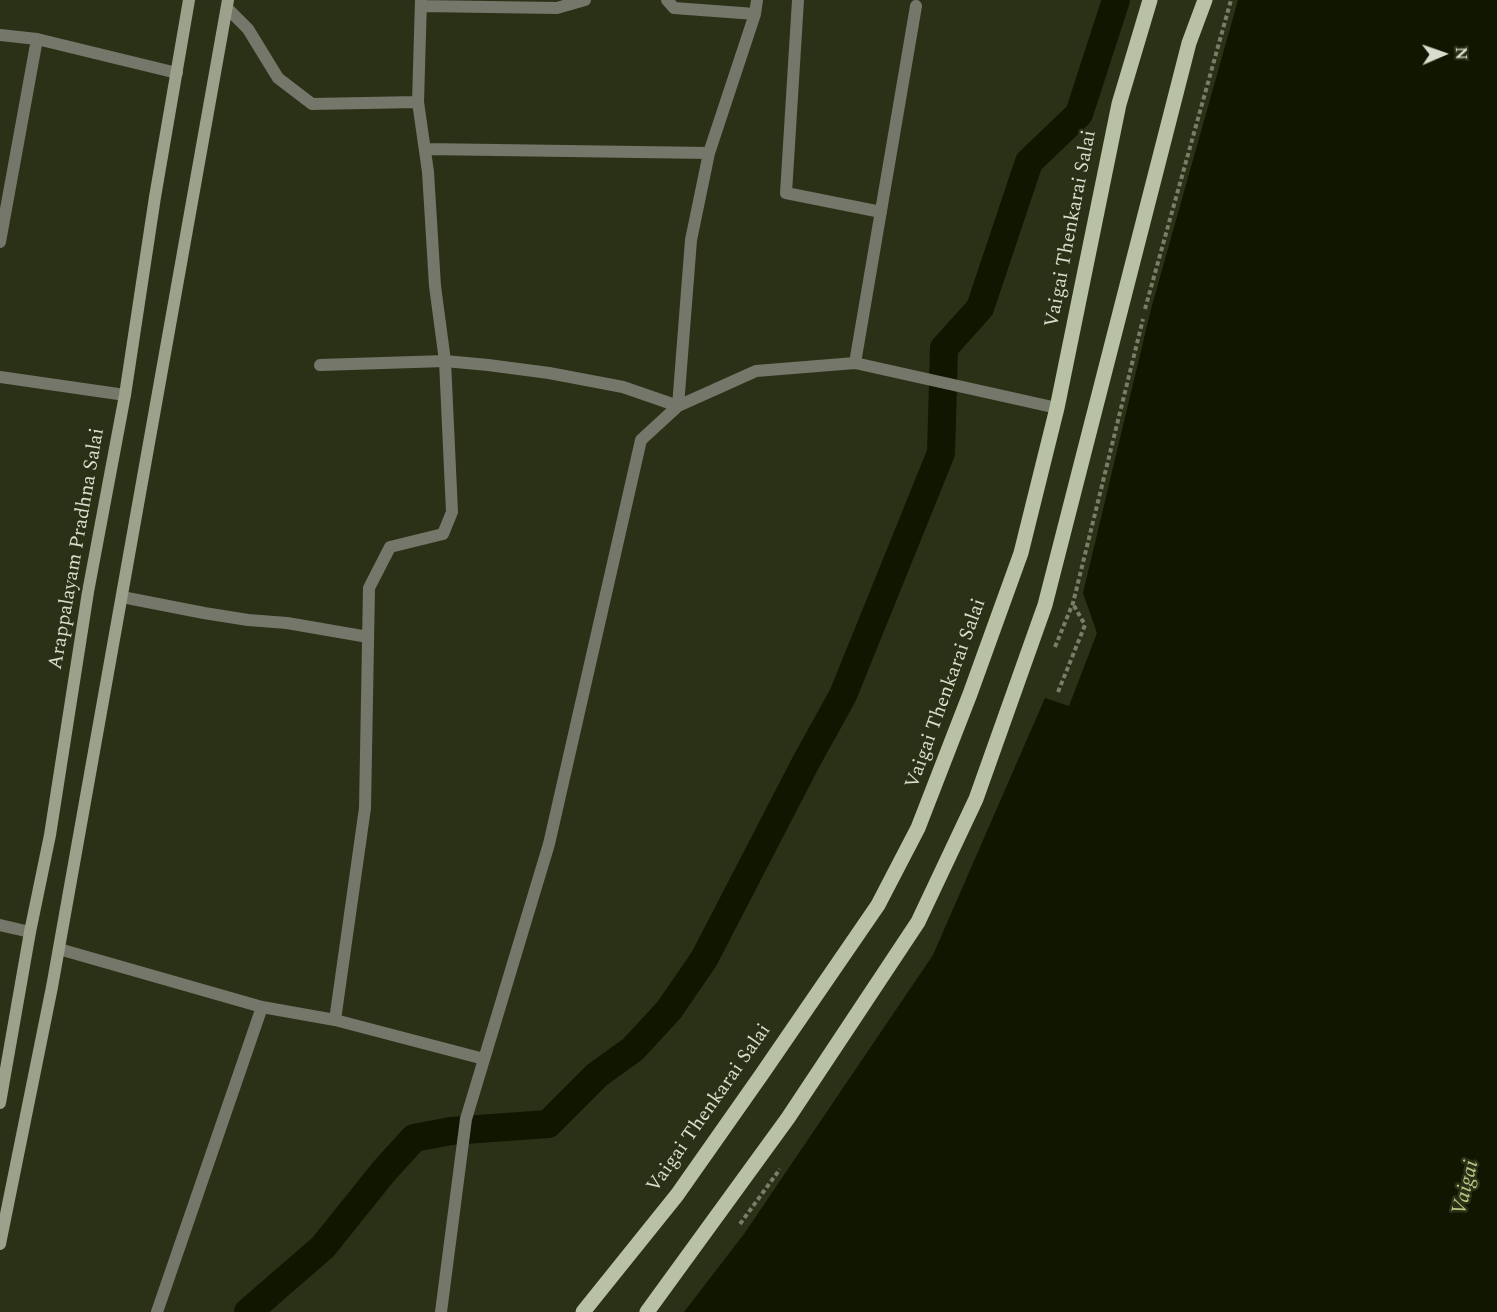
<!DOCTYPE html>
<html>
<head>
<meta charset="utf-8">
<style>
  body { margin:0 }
  #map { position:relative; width:1497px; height:1312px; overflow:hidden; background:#2b3116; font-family:Spectral,serif }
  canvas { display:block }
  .north { position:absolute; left:1413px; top:24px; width:60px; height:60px; -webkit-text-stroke:4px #2b3116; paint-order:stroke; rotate:88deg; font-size:16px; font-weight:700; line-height:24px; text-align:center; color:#d8ddcd }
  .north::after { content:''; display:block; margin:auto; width:21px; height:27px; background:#d8ddcd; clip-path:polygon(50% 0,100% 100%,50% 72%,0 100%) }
</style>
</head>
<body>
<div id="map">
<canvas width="1497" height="1312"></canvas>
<div class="north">N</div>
</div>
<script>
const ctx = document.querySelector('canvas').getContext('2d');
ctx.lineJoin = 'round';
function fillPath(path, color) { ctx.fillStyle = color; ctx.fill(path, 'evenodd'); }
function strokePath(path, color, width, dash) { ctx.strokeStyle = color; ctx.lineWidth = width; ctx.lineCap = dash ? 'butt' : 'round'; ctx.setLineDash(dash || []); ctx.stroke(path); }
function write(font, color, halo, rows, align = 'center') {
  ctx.font = font + ' Spectral,serif'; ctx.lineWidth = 5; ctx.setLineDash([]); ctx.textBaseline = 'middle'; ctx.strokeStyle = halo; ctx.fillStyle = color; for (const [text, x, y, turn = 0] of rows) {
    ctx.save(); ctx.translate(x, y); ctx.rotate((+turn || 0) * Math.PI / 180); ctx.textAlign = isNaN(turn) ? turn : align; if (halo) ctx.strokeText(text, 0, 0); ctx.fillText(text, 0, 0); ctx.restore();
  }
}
const water = new Path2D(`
  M1238,0H1497V1312H684L744,1234L933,955L1045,698L1069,706L1097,633L1083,593L1151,309Z`);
const canal = new Path2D(`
  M248,1312L323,1247L384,1171L414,1138L451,1131L548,1124L597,1075L633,1049L669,1010L704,959L806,762L843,695L941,453L944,348L980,308L1029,162L1079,114L1116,0`);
const path = new Path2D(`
  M1145,309L1231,0
  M1055,647L1073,603L1143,319
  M1058,692L1085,625L1073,604
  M740,1224L780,1169`);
const street = new Path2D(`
  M667,0L674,8L755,14
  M798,0L786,193L881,212
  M421,6L557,8L585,0
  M227,8L248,29L278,78L312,104L418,102
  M0,35L37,39L177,73
  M425,149L709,153
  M0,242L37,39
  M855,363L916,6
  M320,365L445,361L488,365L549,373L623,387L678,406L756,371L855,363L1057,408
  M0,377L125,395
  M122,597L204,613L248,620L287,623L368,637
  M0,925L30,932
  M59,949L262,1007L335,1020L484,1059
  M335,1020L365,808L369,588L390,547L443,534L452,512L445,361L435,286L428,172L418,102L421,0
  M157,1312L262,1007
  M441,1312L466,1119L549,844L641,440L678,406L691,240L709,153L755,14L757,0`);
const secondary = new Path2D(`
  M0,1103L30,932L50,835L88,592L125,395L155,197L189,0
  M0,1244L52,987L228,0`);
const primary = new Path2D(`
  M583,1312L677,1195L762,1074L878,905L918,828L970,694L1021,553L1057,408L1119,104L1150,0
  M647,1312L788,1118L918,922L976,799L1045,605L1189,43L1205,0`);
const streetNames = [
  ["Vaigai Thenkarai Salai",1072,229,-79],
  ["Arappalayam Pradhna Salai",78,549,-80],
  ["Vaigai Thenkarai Salai",947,694,-70],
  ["Vaigai Thenkarai Salai",710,1109,-55]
];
const waterNames = [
  ["Vaigai",1467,1188,-76]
];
fillPath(water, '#101600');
strokePath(canal, '#101600', 28);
strokePath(path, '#787e67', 4, [4.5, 3]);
strokePath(street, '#74776a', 12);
strokePath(secondary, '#9ba18b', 12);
strokePath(primary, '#b9c1a5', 15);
write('20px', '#d8ddcd', '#2b3116', streetNames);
write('italic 21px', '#b7c886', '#2b3116', waterNames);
</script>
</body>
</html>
